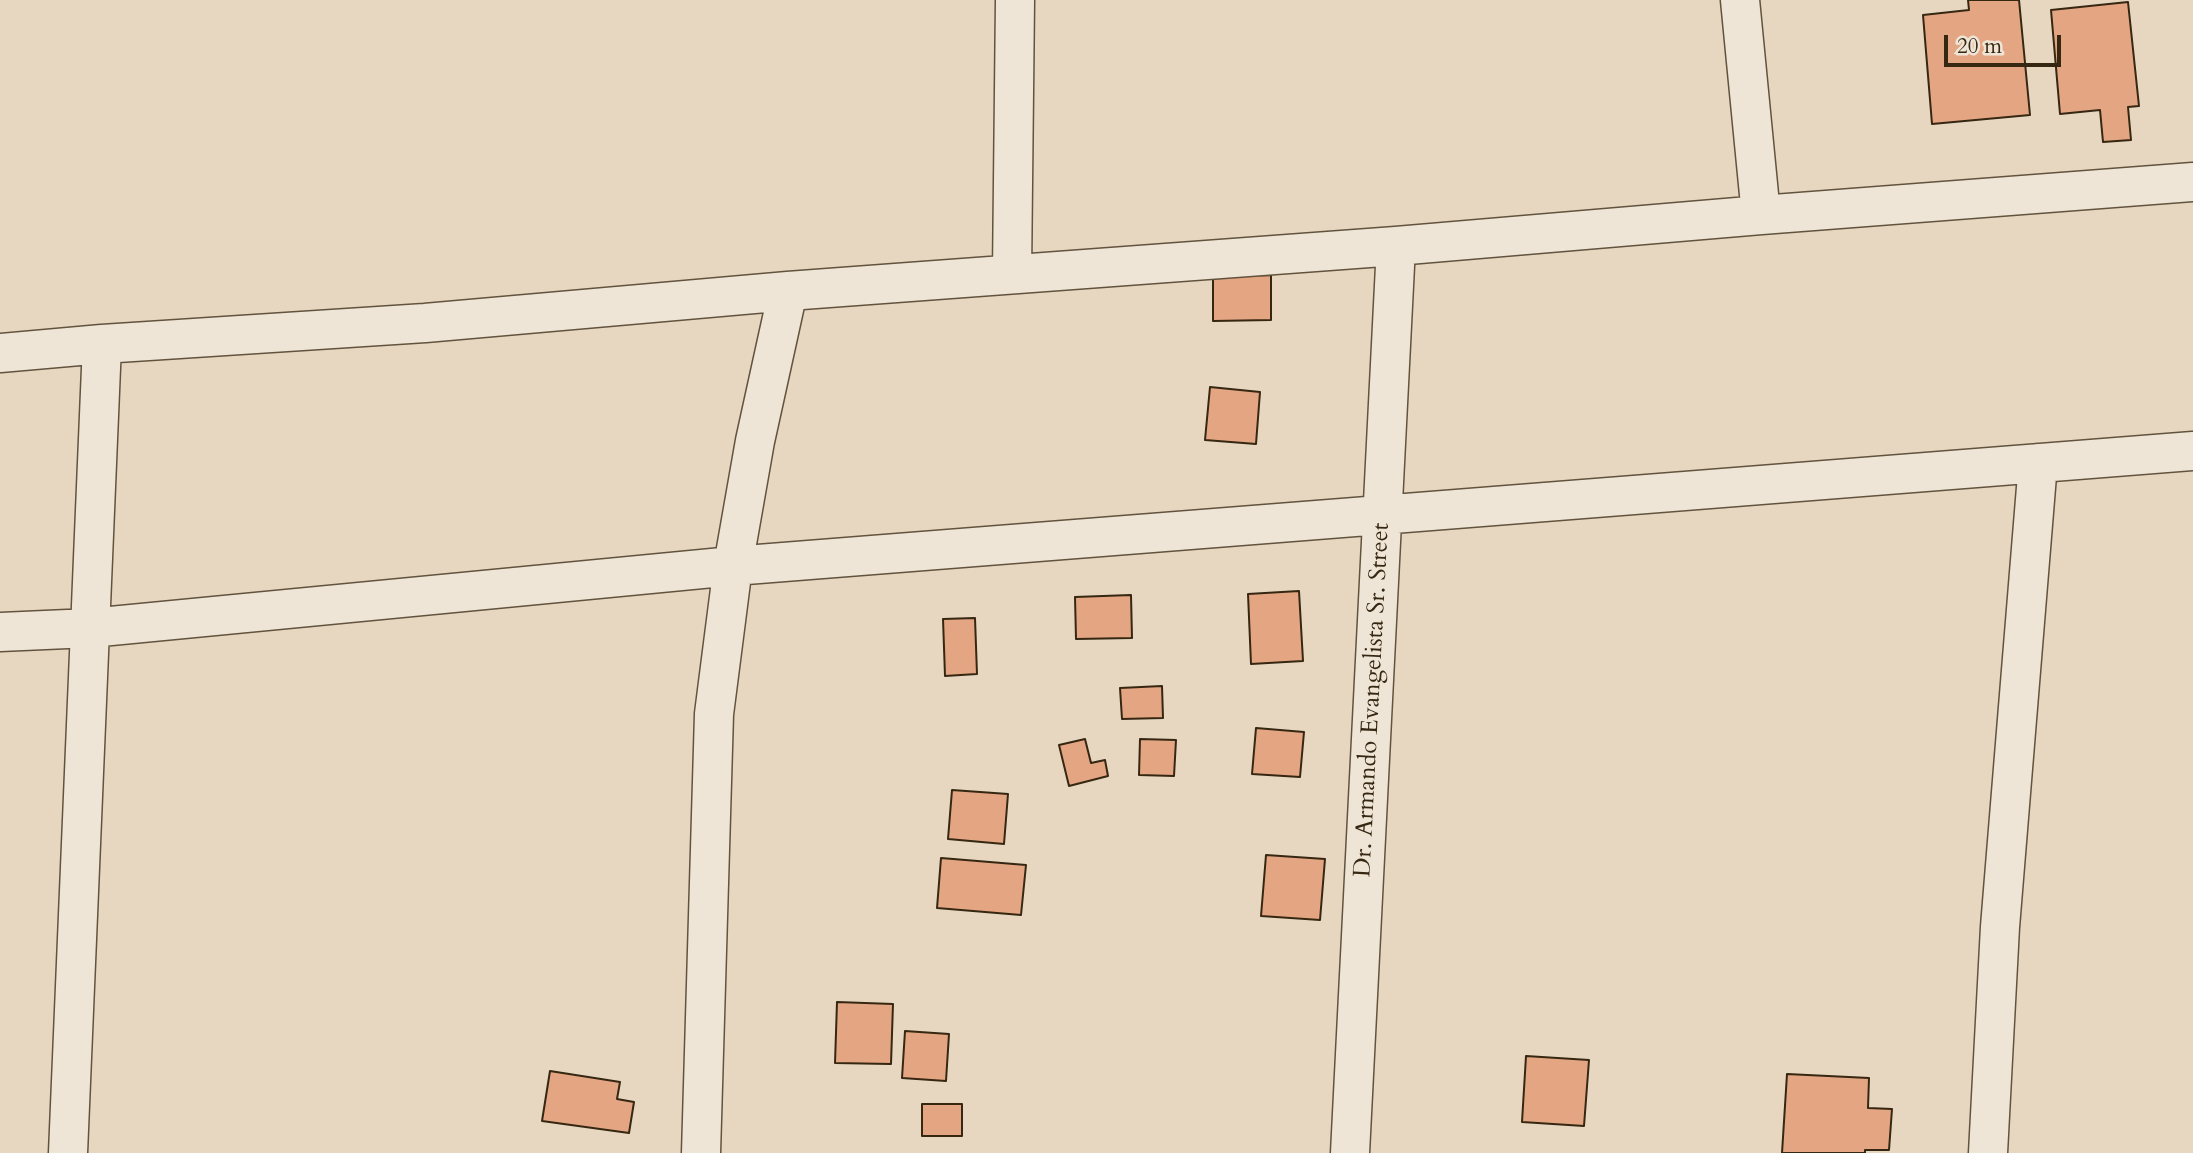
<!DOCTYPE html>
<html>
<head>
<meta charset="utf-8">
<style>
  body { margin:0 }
  #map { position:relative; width:2193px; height:1153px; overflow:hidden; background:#e7d7c0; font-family:Cardo,serif }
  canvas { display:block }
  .scale { position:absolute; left:1944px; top:35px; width:117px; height:32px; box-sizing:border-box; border:4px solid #362712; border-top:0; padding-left:9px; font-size:21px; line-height:24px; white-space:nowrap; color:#362712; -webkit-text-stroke:5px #efe5d6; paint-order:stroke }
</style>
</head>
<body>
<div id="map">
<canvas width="2193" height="1153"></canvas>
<div class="scale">20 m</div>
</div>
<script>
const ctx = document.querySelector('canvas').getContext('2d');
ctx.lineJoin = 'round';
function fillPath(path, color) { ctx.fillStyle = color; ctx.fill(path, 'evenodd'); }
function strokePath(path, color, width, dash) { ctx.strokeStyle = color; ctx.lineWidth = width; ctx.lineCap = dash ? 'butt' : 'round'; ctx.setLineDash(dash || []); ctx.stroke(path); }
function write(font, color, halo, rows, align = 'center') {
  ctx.font = font + ' Cardo,serif'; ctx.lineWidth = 5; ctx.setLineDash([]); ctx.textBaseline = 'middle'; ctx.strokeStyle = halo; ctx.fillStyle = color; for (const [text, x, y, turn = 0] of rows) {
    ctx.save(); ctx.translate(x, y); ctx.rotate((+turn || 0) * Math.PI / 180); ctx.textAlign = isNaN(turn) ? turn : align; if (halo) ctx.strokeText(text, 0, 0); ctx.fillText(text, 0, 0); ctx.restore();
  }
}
const building = new Path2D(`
  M1968,0H2019L2030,115L1932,124L1923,15L1969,10Z
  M2128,2L2139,106L2128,107L2131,140L2103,142L2100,110L2060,114L2051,10Z
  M1271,275V320L1213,321V276Z
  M1210,387L1260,392L1256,444L1205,440Z
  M1299,591L1303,661L1251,664L1248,594Z
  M1131,595L1132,638L1076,639L1075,597Z
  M975,618L977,674L945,676L943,619Z
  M1162,686L1163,718L1122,719L1120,688Z
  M1256,728L1304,732L1300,777L1252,774Z
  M1085,739L1091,763L1105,760L1108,776L1069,786L1059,745Z
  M1140,739L1176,740L1174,776L1139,775Z
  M952,790L1008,794L1004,844L948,839Z
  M1266,855L1325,859L1320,920L1261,916Z
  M941,858L1026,865L1021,915L937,908Z
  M837,1002L893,1004L891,1064L835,1063Z
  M905,1031L949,1034L946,1081L902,1078Z
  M1526,1056L1589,1060L1584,1126L1522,1122Z
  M550,1071L620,1082L617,1099L634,1102L629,1133L542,1121Z
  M1787,1074L1869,1078L1868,1108L1892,1109L1889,1150H1865V1153H1782Z
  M922,1104H962V1136H922Z`);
const street = new Path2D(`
  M1740,0L1761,215
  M1012,274L1015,0
  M0,353L102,344L425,323L788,291L1396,246L1761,215L2193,182
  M0,632L90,628L733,566L2193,451
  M68,1153L102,344
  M701,1153L714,714L733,566L755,441L788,291
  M1350,1153L1396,246
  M1988,1153L2000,927L2038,463`);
const streetNames = [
  ["Dr. Armando Evangelista Sr. Street",1373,700,-87]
];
fillPath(building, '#e4a582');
strokePath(building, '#362712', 2);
strokePath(street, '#62533e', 41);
strokePath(street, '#efe5d6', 38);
write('24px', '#362712', '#efe5d6', streetNames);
</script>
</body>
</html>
